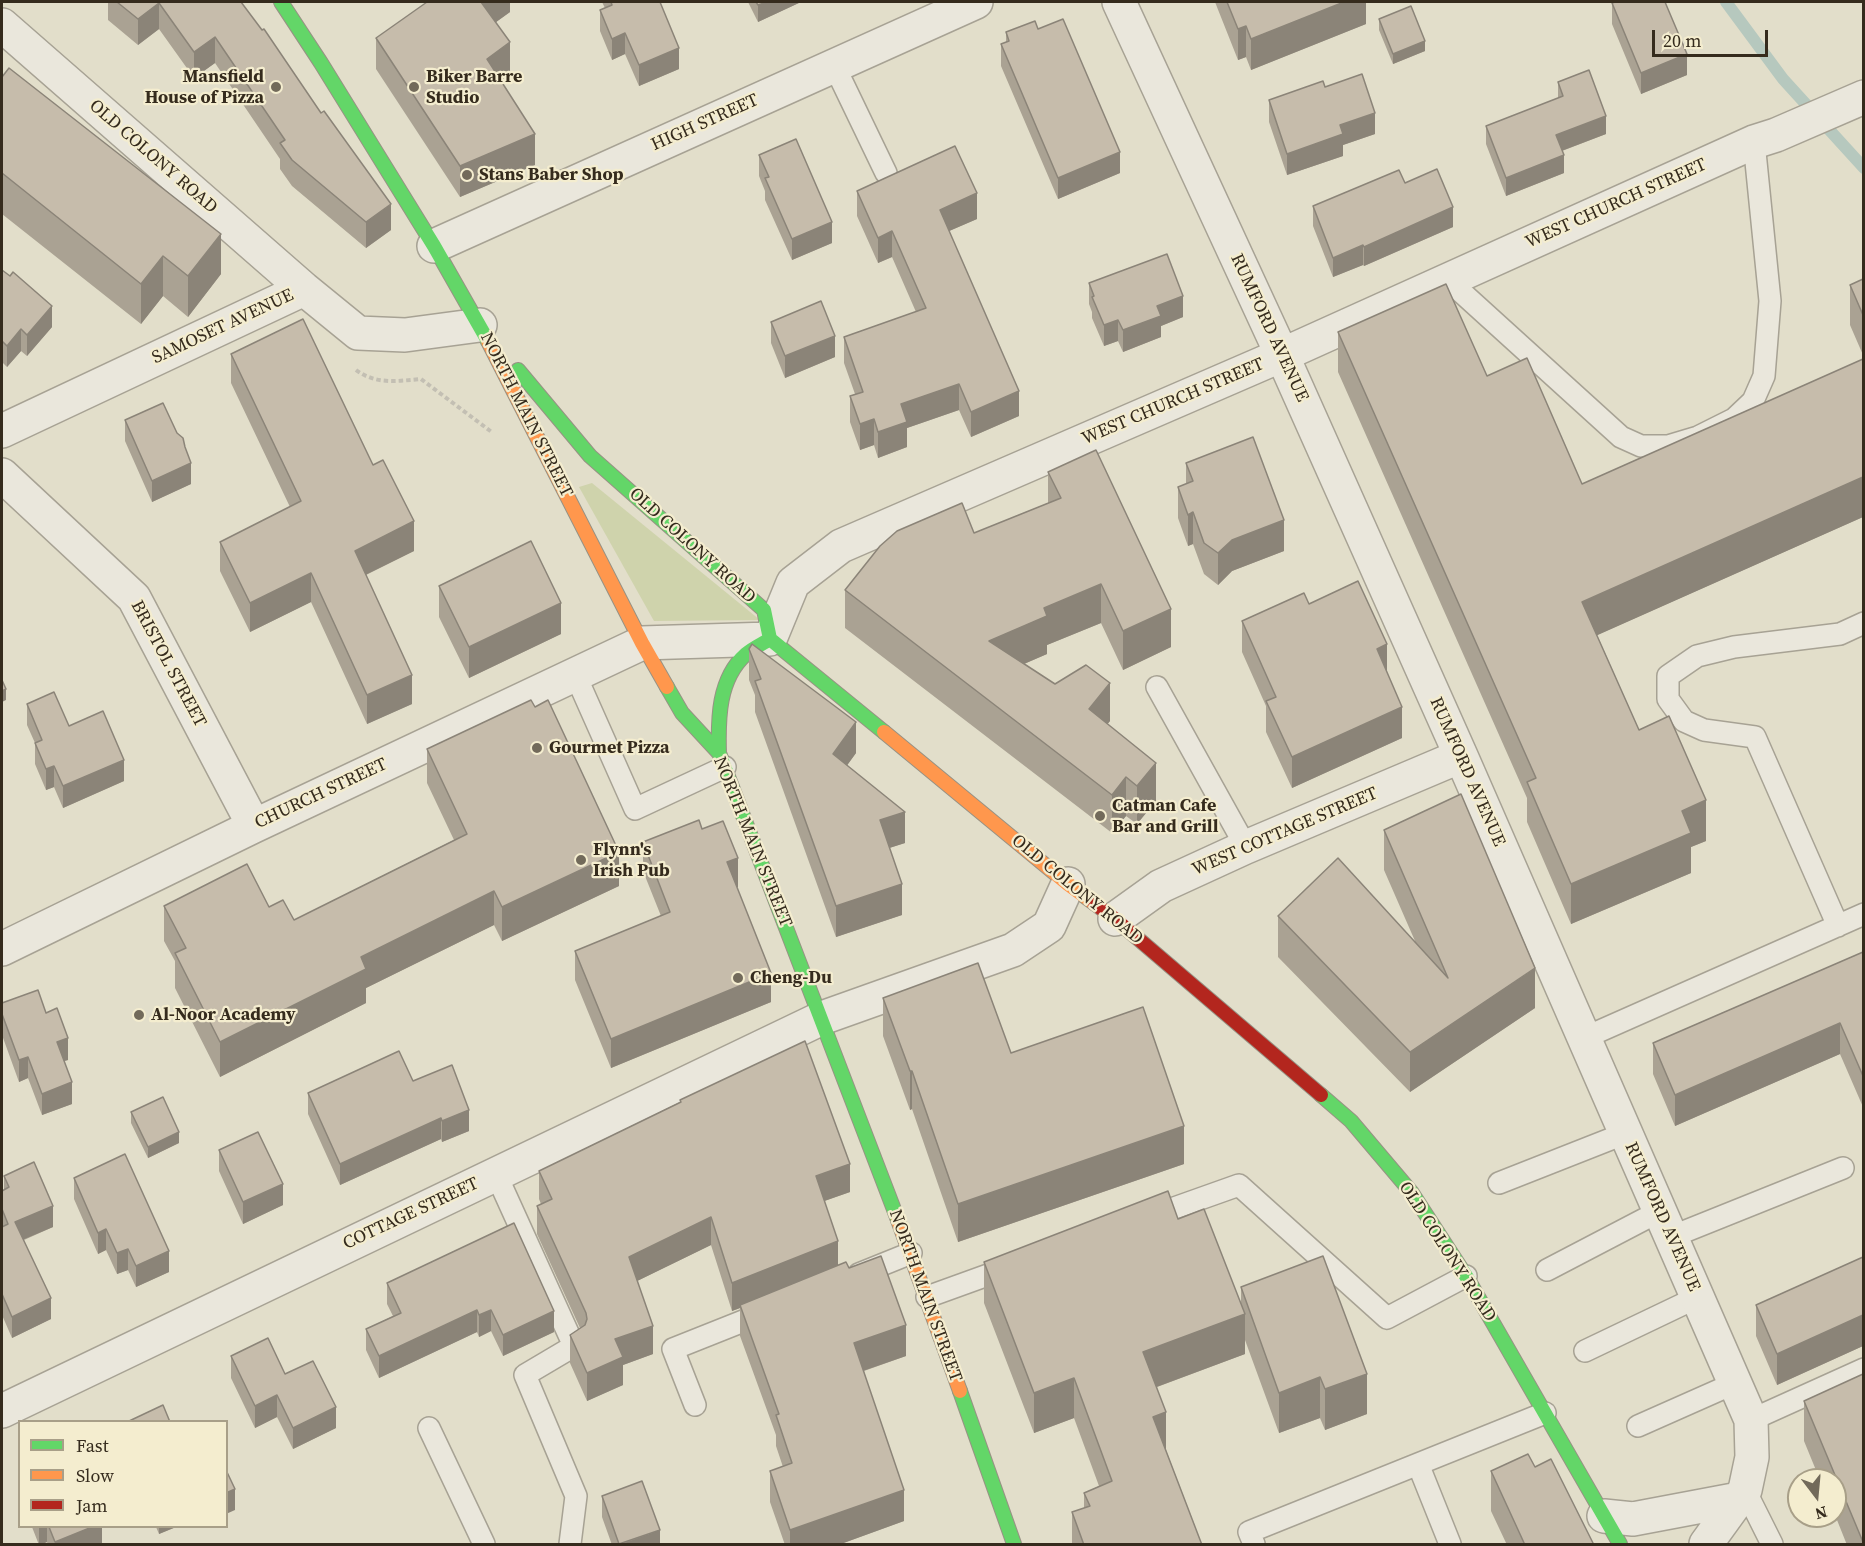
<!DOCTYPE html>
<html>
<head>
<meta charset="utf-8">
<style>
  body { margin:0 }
  #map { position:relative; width:1865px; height:1546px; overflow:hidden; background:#e2deca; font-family:"Source Serif 4",serif }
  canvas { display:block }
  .frame { position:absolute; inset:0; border:3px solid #352b1d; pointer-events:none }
  .legend { position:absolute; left:18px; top:1420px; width:210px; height:108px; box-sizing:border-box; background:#f4edcf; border:2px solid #a89f88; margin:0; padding:8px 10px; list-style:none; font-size:18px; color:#352b1d }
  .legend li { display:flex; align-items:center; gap:12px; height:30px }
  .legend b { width:30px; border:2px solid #a89f88 }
  .north { position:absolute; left:1787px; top:1468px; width:60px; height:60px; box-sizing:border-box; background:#f4edcf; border:2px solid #a89f88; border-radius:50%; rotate:164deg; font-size:16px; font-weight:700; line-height:24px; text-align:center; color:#352b1d }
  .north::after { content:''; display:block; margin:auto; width:21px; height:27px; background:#726a5a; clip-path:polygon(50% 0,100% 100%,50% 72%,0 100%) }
  .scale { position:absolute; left:1652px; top:30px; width:116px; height:27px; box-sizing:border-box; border:3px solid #352b1d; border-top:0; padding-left:8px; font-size:18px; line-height:21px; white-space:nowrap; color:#352b1d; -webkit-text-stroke:4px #f4edcf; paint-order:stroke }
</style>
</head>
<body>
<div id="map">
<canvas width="1865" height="1546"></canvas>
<div class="frame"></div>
<ul class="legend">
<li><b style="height:8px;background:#63d668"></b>Fast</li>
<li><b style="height:8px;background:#ff974d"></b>Slow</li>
<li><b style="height:8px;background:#b3261e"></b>Jam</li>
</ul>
<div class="north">N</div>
<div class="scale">20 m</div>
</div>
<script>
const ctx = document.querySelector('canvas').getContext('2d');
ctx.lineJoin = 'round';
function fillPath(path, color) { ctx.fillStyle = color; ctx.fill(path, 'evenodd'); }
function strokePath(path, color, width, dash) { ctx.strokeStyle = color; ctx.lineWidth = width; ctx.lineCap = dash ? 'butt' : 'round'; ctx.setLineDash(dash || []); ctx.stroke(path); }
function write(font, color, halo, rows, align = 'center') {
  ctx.font = font + ' "Source Serif 4",serif'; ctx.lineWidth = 4.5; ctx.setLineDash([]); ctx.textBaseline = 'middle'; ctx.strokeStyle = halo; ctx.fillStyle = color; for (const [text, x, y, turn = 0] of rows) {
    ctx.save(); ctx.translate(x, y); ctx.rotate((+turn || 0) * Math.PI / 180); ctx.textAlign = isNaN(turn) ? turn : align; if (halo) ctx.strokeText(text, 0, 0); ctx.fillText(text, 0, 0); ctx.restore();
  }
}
const green = new Path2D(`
  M592,483L760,620L654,621L579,487Z`);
const stream = new Path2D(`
  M1726,2L1783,79L1864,168`);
const path = new Path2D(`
  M356,370C376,385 398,381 421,379L493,433`);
const lane = new Path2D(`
  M834,65L886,173
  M1448,280L1621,437L1641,446H1668L1698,437L1734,419L1753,401L1764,376L1770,301L1754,142
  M575,674L635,809L725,767
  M1157,687L1246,847
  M1838,926L1755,737L1704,730L1684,721L1668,699V676L1697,656L1734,647L1840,634L1864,623
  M1584,1038L1864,914
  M496,1174L574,1346L525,1375L576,1496L570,1544
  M1499,1183L1626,1133
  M1149,1217L1239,1185L1387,1318L1466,1276
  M1671,1237L1843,1168
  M1547,1270L1660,1211
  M859,1274L911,1253
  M927,1297L1010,1267
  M1585,1351L1698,1297
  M695,1405L673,1349L766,1312
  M1751,1420L1864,1369
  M1638,1426L1735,1383
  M429,1428L484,1544
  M1418,1464L1450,1544
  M1745,1490L1772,1544
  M1254,1544L1249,1532L1545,1413`);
const street = new Path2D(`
  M1119,2L1282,355L1461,756L1751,1420L1752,1457L1745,1490L1706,1544
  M2,25L304,289L358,333L405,335L480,325
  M434,246L976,2
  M2,431L304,289
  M2,475L134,598L254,826
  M1115,919L1161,886L1246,847L1461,756
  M2,949L254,826L642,643L770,639L793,583L841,546L1282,355L1754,142L1776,135L1864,97
  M2,1411L822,1018L1013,950L1049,926L1068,884
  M1604,1516L1633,1519L1739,1499`);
const fast = new Path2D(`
  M281,2L321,63L434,246L488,341
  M518,370L590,456L764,610L770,639L884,732
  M667,687L682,713L719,753L898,1220
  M719,753C718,719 718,679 746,654C753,648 762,644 770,639
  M1321,1095L1351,1121L1412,1193L1466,1276L1620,1544
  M960,1391L1014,1544`);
const slow = new Path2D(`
  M488,341L642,643L667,687
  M884,732L1068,884L1094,903
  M898,1220L960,1391`);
const jam = new Path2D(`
  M1094,903L1115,919L1321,1095`);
const wall = new Path2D(`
  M108,2H241L391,230L366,248L292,186L280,169V159L215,63L194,78L159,29L138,45L108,20Z
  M510,2V12L496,22L510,74L500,80L535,165L460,197L376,69V38Z
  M602,2H660L679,69L639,86L625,54L612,60L600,31V10L605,8Z
  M748,2H801L758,22Z
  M1215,2H1366V24L1251,70L1246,57L1238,60Z
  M1612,3L1687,75L1641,94L1612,24Z
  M1379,19L1425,51L1393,64L1379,30Z
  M1038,29L1120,173L1058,199L1001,66V44L1006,43V32Z
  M2,77L221,274L188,317L163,296L141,324L2,214Z
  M1558,82L1606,134L1562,151L1564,173L1506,196L1486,144V126L1558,98Z
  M1325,87L1375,134L1343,145V156L1287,175L1269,122V100Z
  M759,155L832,243L792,260L765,200V191L759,176Z
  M1405,183L1453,227L1364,266L1363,265L1333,277L1313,226V206Z
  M857,191L977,219L949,231L1019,416L971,437L959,410L907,428V447L878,458L874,445L860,450L850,422V396L855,394L844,363V337L916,312L892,257L878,263L857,216Z
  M2,270L52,327L27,356L21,351L7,367L2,362Z
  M1863,279V355L1850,325V285Z
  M1089,283L1183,317L1161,326V337L1123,352L1118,341L1104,346L1092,318V312L1089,304Z
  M771,322L835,357L785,378L771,343Z
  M1338,332L1487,376L1582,484L1863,359V517L1597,635L1639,730L1706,841L1691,847V873L1571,924L1527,822V798L1338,372Z
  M231,354L414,551L366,575L412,704L367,724L311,602L250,632L220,571V542L290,507L231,383Z
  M125,420L177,433L191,484L152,502L125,441Z
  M1186,463L1284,551L1232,571L1218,585L1204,574L1193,544L1188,546L1178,518V487L1186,484Z
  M1048,472L1171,647L1123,670L1101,623L1047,645V654L1024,664L1110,721L1107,724L1156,801L1137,824L1126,816L1112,833L845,628V590L974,533L1048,503Z
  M439,586L561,634L469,678L439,617Z
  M1309,604L1387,672L1402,738L1292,788L1266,732V706L1242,652V621Z
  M749,649L856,753L847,765L905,843L889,848L902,915L836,937L755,712V695L749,680Z
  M27,704L69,726L124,781L63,808L54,787L46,790L35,764V743L27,725Z
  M427,749L619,886L502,941L494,925L366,988V1003L220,1077L175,988V961L164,941V906L269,907L294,920L454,840L427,783Z
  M702,829L738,887H737L771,1002L611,1068L575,980V951L661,916L643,871V842Z
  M1384,830L1535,1008L1410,1092L1278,957V916L1415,941L1384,870Z
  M1863,952V1107L1840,1054L1675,1126L1653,1074V1043Z
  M883,998L1011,1053L1184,1164L958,1242L912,1109L910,1110L883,1036Z
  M2,1003L46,1013L68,1060L64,1061L72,1104L42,1115L28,1078L19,1082L2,1035Z
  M413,1081L469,1131L442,1142L441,1139L340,1185L308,1114V1093Z
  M680,1100L850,1192L824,1201L838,1265L849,1268L906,1356L864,1371L904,1521L838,1545H785L770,1502V1471L783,1467L776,1446V1435L740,1336V1308L732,1311L711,1245L637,1281L653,1354L623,1365V1385L587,1401L570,1363V1335L580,1328L537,1234V1206L541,1204L539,1199V1171L680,1102Z
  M131,1112L179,1143L148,1158L131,1123Z
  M219,1150L283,1205L243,1224L219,1171Z
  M4,1176L53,1227L24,1240L51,1319L12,1338L2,1315V1191L4,1190Z
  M74,1178L169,1272L136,1287L128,1270L117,1274L106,1250L98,1254L74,1199Z
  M1178,1219L1241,1303V1287L1367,1414L1325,1430L1320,1418L1279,1433L1245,1340V1354L1157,1387L1166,1450L1202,1545H1072V1512L1084,1508V1493L1099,1486L1074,1418L1034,1433L984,1303V1262Z
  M514,1223L554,1332L503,1356L491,1331L479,1337L477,1332L379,1378L366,1350V1329L393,1316L387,1304V1283Z
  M1863,1257V1346L1777,1385L1756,1336V1305Z
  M231,1356L285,1374L336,1428L293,1449L277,1417L255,1428L231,1378Z
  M1863,1374V1545H1847L1835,1515V1480H1820L1804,1441V1401Z
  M1535,1467L1594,1545H1507L1491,1511V1471Z
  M602,1496L660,1545H612L602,1517Z
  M32,1527H102V1544L99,1545H48L47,1542L39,1545Z
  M156,1527H176L159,1534Z`);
const shadedWall = new Path2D(`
  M481,2H510V12L481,33Z
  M767,2H801L758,22V5Z
  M1344,2H1366V24L1251,70V39Z
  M159,3V29L138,45V19Z
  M1246,26V57L1238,60V29Z
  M625,33V54L612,60V39Z
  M215,37V63L194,78V52Z
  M1425,41V51L1393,64V54Z
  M510,42V74L487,90V59Z
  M679,48V69L639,86V65Z
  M1687,54V75L1641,94V73Z
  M1375,113V134L1343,145V156L1287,175V154L1340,125Z
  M1606,116V134L1556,153V135Z
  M535,134V165L460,197V166Z
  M1120,152V173L1058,199V178Z
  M1564,155V173L1506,196V178Z
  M977,193V219L940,235V210Z
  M391,204V230L366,248V222Z
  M1453,207V227L1364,266V247Z
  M832,222V243L792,260V239Z
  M892,231V257L878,263V238Z
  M221,234V274L188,317V276Z
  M1363,245V265L1333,277V258Z
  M163,256V296L141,324V284Z
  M1183,296V317L1161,326V337L1123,352V330L1157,306Z
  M52,306V327L27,356V335Z
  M1118,320V341L1104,346V325Z
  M21,329V351L7,367V346Z
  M835,336V357L785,378V356Z
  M959,384V410L907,428V447L878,458V432L901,404Z
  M1019,391V416L971,437V412Z
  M874,419V445L860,450V424Z
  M191,463V484L152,502V481Z
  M1863,477V517L1582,642V602Z
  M1193,512V544L1188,546V515Z
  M1284,520V551L1232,571L1218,585V553L1232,540Z
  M414,521V551L355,580V551Z
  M311,573V602L250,632V603Z
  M1101,584V623L1047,645V654L989,679V641L1044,608Z
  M561,603V634L469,678V647Z
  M1171,609V647L1123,670V631Z
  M1387,644V675L1377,649Z
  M412,675V704L367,724V695Z
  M1110,683V721L1089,747V709Z
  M6,689V700L2,702V691Z
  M1402,707V738L1292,788V757Z
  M856,722V753L833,785V754Z
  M124,760V781L63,808V786Z
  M1156,763V801L1137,824V786Z
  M54,766V787L46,790V769Z
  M1126,777V816L1112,833V795Z
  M1706,800V841L1691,847V873L1571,924V884L1682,811Z
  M905,812V843L880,851V820Z
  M619,852V886L502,941V907Z
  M738,858V887L727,891V862Z
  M902,884V915L836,937V906Z
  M494,891V925L366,988V1003L220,1077V1042L361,957Z
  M1535,968V1008L1410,1092V1052Z
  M771,973V1002L611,1068V1039Z
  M1840,1023V1054L1675,1126V1095Z
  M68,1038V1060L57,1063V1042Z
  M28,1057V1078L19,1082V1060Z
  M910,1071H912V1109L910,1110Z
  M72,1082V1104L42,1115V1094Z
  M469,1110V1131L442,1142V1121Z
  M441,1118V1139L340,1185V1164Z
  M1184,1126V1164L958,1242V1204Z
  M179,1132V1143L148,1158V1147Z
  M850,1164V1192L816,1204V1176Z
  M283,1184V1205L243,1224V1202Z
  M53,1206V1227L15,1243V1222Z
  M711,1217V1245L629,1285V1257Z
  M106,1229V1250L98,1254V1233Z
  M838,1241V1269L740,1305V1308L732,1311V1283Z
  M128,1249V1270L117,1274V1253Z
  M169,1251V1272L136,1287V1266Z
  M51,1298V1319L12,1338V1317Z
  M477,1310V1332L379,1378V1356Z
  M491,1310V1331L479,1337V1315Z
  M554,1311V1332L503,1356V1335Z
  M1245,1314V1354L1143,1392V1352Z
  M1863,1315V1346L1777,1385V1354Z
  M906,1325V1356L854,1374V1343Z
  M653,1326V1354L623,1365V1385L587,1401V1373L615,1339Z
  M1367,1374V1414L1325,1430V1389Z
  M1320,1377V1418L1279,1433V1393Z
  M1074,1378V1418L1034,1433V1393Z
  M277,1395V1417L255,1428V1406Z
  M336,1407V1428L293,1449V1428Z
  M1166,1412V1453L1153,1417Z
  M235,1489V1510L226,1514V1493Z
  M904,1490V1521L838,1545H790V1530Z
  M39,1527H47V1542L40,1545H39Z
  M92,1527H102V1544L99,1545H55V1542Z
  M159,1527H176L159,1534Z
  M660,1530V1545H619Z`);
const building = new Path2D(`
  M117,2H241L262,30L264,29L321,113L324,111L391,204L366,222L292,160L280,143L285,140L215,37L194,52L159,3L138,19Z
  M427,2H481L510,42L487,59L535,134L460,166L376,38Z
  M611,2H660L679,48L639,65L625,33L612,39L600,10L612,5Z
  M756,2H767L758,5Z
  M1227,2H1344L1251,39L1246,26L1238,29Z
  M1615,2H1665L1687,54L1641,73L1612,3Z
  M1411,6L1425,41L1393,54L1379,19Z
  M1063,19L1120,152L1058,178L1001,44L1009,41L1006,32L1035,21L1038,29Z
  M9,68L221,234L188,276L163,256L141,284L2,173V77Z
  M1589,70L1606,116L1556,135L1564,155L1506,178L1486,126L1563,96L1558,82Z
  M1362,74L1375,113L1340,125L1343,134L1287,154L1269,100L1323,81L1325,87Z
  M796,139L832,222L792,239L765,178L769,177L759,155Z
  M955,146L977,193L940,210L1019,391L971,412L959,384L901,404L907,422L878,432L874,419L860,424L850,396L863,392L844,337L926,308L892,231L878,238L857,191Z
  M1437,169L1453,207L1364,247L1363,245L1333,258L1313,206L1399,170L1405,183Z
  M1167,254L1183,296L1157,306L1161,316L1123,330L1118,320L1104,325L1092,297L1094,296L1089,283Z
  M2,270L10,276L13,272L52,306L27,335L21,329L7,346L2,341Z
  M1863,279V315L1850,285Z
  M1446,284L1487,376L1527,358L1582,484L1863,359V477L1582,602L1639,730L1669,716L1706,800L1682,811L1691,833L1571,884L1527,782L1536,778L1338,332Z
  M821,301L835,336L785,356L771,322Z
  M303,319L373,465L383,460L414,521L355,551L412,675L367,695L311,573L250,603L220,542L301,501L231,354Z
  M163,403L177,433L183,438L185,447L191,463L152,481L125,420Z
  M1253,437L1284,520L1232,540L1218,553L1204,543L1193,512L1188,515L1178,487L1193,481L1186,463Z
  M1096,450L1171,609L1123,631L1101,584L1044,608L1047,616L989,641L1055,684L1086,665L1110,683L1089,709L1156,763L1137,786L1126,777L1112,795L845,590L880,546L897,531L962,503L974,533L1061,498L1048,472Z
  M531,541L561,603L469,647L439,586Z
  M1358,581L1387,644L1377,649L1402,707L1292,757L1266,701L1276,697L1242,621L1304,593L1309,604Z
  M752,644L856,722L833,754L905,812L880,820L902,884L836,906L755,681L761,679L749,649Z
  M2,680L6,689L2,691Z
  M54,692L69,726L103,711L124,760L63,786L54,766L46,769L35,743L42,740L27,704Z
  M531,700L535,707L548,700L619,852L502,907L494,891L361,957L366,969L220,1042L175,953L186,948L164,906L247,864L269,907L283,900L294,920L467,834L427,749Z
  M1461,794L1535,968L1410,1052L1278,916L1338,858L1448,978L1384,830Z
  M699,820L702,829L723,821L738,858L727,862L771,973L611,1039L575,951L670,912L643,842Z
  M1863,952V1076L1840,1023L1675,1095L1653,1043Z
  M978,963L1011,1053L1143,1007L1184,1126L958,1204L912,1071H910L883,998Z
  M38,990L46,1013L57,1008L68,1038L57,1042L72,1082L42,1094L28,1057L19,1060L2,1014V1003Z
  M805,1041L850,1164L816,1176L838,1241L732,1283L711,1217L629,1257L653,1326L615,1339L623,1357L587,1373L570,1335L585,1325L587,1319L586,1313L537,1206L552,1199L539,1171L681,1102L680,1100Z
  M399,1051L413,1081L452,1065L469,1110L442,1121L441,1118L340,1164L308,1093Z
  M163,1097L179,1132L148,1147L131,1112Z
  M258,1132L283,1184L243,1202L219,1150Z
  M125,1154L169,1251L136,1266L128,1249L117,1253L106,1229L98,1233L74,1178Z
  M34,1162L53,1206L15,1222L51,1298L12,1317L2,1294V1227L8,1224L2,1209V1191L9,1187L4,1176Z
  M1168,1191L1178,1219L1204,1209L1245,1314L1143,1352L1166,1412L1153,1417L1202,1545H1084L1072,1512L1090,1506L1084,1493L1112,1481L1074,1378L1034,1393L984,1262Z
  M514,1223L554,1311L503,1335L491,1310L479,1315L477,1310L379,1356L366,1329L401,1313L387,1283Z
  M881,1256L906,1325L854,1343L904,1490L790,1530L770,1471L792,1463L776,1415L779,1414L740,1305L846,1262L849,1268Z
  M1323,1256L1367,1374L1325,1389L1320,1377L1279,1393L1241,1287Z
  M1863,1257V1315L1777,1354L1756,1305Z
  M268,1338L285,1374L313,1361L336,1407L293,1428L277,1395L255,1406L231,1356Z
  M1863,1374V1542L1804,1401Z
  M163,1405L170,1422H127Z
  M1528,1454L1535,1467L1551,1459L1594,1545H1525L1491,1471Z
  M226,1470L235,1489L226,1493Z
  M642,1481L660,1530L619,1544L602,1496Z
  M49,1527H92L55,1542Z`);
const markers = [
  [276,87,6,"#726a5a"],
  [414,87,6,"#726a5a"],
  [467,175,6,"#726a5a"],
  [537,748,6,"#726a5a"],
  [1100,816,6,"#726a5a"],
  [581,860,6,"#726a5a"],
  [738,978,6,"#726a5a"],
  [139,1015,6,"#726a5a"]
];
const poiNames = [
  ["Mansfield",264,77,"right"],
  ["House of Pizza",264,98,"right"],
  ["Biker Barre",426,77],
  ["Studio",426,98],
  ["Stans Baber Shop",479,175],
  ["Gourmet Pizza",549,748],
  ["Catman Cafe",1112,806],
  ["Bar and Grill",1112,827],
  ["Flynn's",593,850],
  ["Irish Pub",593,871],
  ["Cheng-Du",750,978],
  ["Al-Noor Academy",151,1015]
];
const streetNames = [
  ["HIGH STREET",705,123,-24],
  ["OLD COLONY ROAD",153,157,41],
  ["WEST CHURCH STREET",1616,204,-24],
  ["SAMOSET AVENUE",223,327,-25],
  ["RUMFORD AVENUE",1269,328,65],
  ["WEST CHURCH STREET",1173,402,-23],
  ["NORTH MAIN STREET",526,415,63],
  ["OLD COLONY ROAD",692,546,42],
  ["BRISTOL STREET",168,664,62],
  ["RUMFORD AVENUE",1467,772,66],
  ["CHURCH STREET",321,794,-25],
  ["WEST COTTAGE STREET",1285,832,-23],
  ["NORTH MAIN STREET",752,842,68],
  ["OLD COLONY ROAD",1077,890,39],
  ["COTTAGE STREET",411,1214,-25],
  ["RUMFORD AVENUE",1662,1217,66],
  ["OLD COLONY ROAD",1447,1252,57],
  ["NORTH MAIN STREET",925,1296,70]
];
fillPath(green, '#cfd3ac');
strokePath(stream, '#b6c8be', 12);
strokePath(lane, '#a7a294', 24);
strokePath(street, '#a7a294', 36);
strokePath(fast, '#979284', 16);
strokePath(slow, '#979284', 16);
strokePath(jam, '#979284', 16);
strokePath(path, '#c3bfb3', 4, [4.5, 3]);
strokePath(lane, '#eae7dc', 21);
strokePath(street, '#eae7dc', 33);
strokePath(fast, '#63d668', 14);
strokePath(slow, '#ff974d', 14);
strokePath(jam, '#b3261e', 14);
fillPath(wall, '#aaa293');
fillPath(shadedWall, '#8b8478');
fillPath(building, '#c6bcab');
strokePath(building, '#8b8478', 1.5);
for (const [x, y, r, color] of markers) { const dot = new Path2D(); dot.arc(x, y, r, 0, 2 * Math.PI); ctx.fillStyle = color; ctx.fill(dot); strokePath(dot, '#f4edcf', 2); }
write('bold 18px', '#352b1d', '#f4edcf', poiNames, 'left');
write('18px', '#352b1d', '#f4edcf', streetNames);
</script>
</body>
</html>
